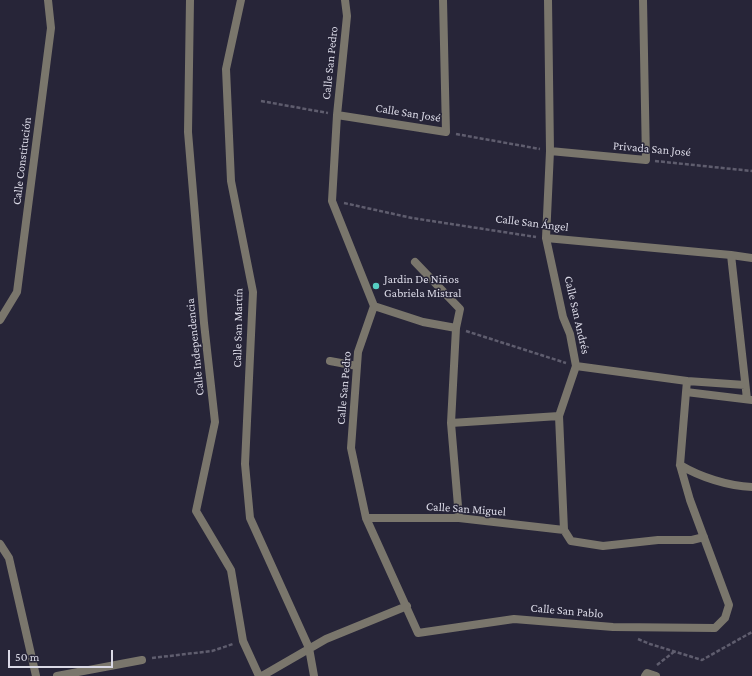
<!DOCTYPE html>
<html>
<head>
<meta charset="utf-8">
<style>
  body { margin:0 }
  #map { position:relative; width:752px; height:676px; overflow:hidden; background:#272538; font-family:"Crimson Pro",serif }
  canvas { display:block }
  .scale { position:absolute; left:8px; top:650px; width:105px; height:18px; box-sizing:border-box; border:2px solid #dad9e6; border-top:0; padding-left:5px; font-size:12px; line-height:14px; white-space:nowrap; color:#dad9e6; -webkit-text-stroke:3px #272538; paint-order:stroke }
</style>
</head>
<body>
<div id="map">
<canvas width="752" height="676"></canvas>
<div class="scale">50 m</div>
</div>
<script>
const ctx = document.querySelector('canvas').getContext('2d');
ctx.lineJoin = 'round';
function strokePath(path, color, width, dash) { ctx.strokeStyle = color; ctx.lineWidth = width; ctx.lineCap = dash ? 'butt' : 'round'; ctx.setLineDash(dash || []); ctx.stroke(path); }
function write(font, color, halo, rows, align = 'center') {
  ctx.font = font + ' "Crimson Pro",serif'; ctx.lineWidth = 3; ctx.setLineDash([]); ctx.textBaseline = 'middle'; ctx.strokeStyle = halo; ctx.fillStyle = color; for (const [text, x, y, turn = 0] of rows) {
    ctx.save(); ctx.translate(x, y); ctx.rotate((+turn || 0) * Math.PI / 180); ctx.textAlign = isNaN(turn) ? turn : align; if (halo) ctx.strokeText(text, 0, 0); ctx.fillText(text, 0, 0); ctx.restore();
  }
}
const path = new Path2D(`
  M261,101L328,113
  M456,134L540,149
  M655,161L752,171
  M344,203L412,218L536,237
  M466,331L566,363
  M638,639L650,644L702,660L752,632
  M152,658L212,651L233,644
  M657,665L675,651`);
const minor = new Path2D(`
  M190,0L188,132L204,323L215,422L196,511L231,570L243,641L259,676
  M241,0L226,69L231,181L253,292L245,464L250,518L309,648L314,676
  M345,0L347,16L337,115L332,201L374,306L358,352L351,448L366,518L418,633L514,619L613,627L715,628L725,618L729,605L690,500L680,465L686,392
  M548,0L550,151L546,238L563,317L570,334L576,366L559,416L564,530
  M337,115L446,132L443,0
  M550,151L646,160L643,0
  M546,238L731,255L752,258
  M731,255L747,399
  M415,262L460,309L456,328L451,423L459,518
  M374,306L423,322L456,328
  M0,320L17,292L51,28L48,0
  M330,361L357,366
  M576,366L687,381L686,392L752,400
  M687,381L745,385
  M451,423L559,416
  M680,465C700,477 728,486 752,487
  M366,518H459L564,530
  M564,530L571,541L603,546L658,540H692L704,537
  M0,544L9,558L36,676
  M57,676L142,660
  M262,676L326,639L407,606
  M645,676L647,673L656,676`);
const markers = [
  [376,286,4,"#56cec3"]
];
const streetNames = [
  ["Calle San Pedro",330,63,-84],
  ["Calle San José",408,113,9],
  ["Privada San José",652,149,5],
  ["Calle Constitución",22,161,-83],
  ["Calle San Ángel",532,223,7],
  ["Calle San Andrés",577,315,77],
  ["Calle San Martín",238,328,-89],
  ["Calle Independencia",195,347,-96],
  ["Calle San Pedro",344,388,-85],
  ["Calle San Miguel",466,509,4],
  ["Calle San Pablo",567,611,5]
];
const poiNames = [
  ["Jardin De Niños",384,279],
  ["Gabriela Mistral",384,293]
];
strokePath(path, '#5f5d6e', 2.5, [4, 2]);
strokePath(minor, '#7a766c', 8);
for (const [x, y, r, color] of markers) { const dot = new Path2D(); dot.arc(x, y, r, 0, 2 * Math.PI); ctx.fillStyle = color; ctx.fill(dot); strokePath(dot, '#272538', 1.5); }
write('12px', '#dad9e6', '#272538', streetNames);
write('12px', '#dad9e6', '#272538', poiNames, 'left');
</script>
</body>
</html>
